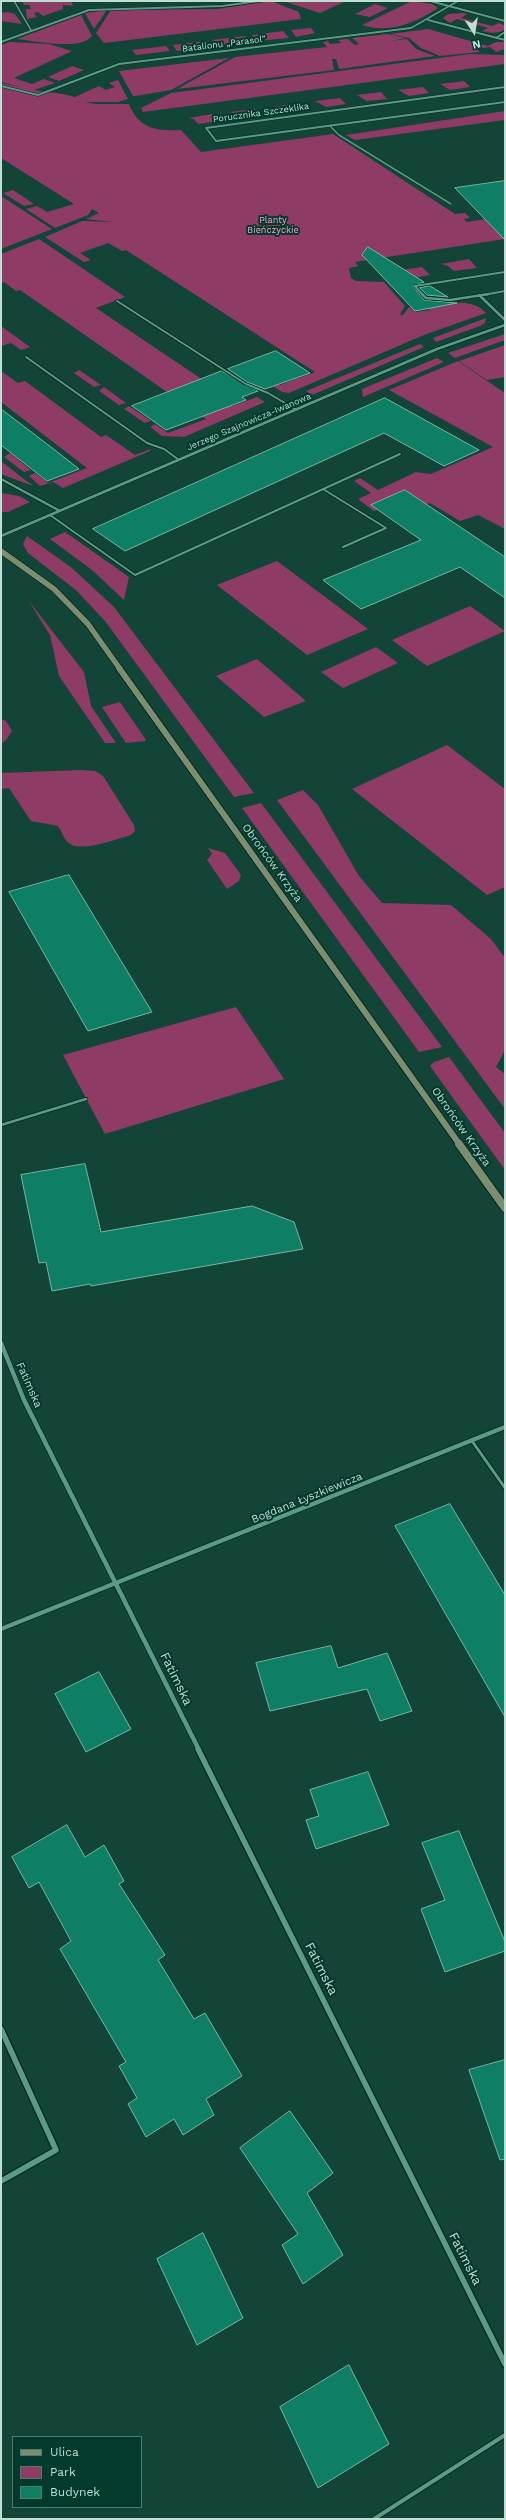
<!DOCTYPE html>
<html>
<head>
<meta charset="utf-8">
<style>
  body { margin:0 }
  #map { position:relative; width:506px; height:2520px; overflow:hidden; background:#124437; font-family:"Work Sans",sans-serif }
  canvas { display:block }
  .frame { position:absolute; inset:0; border:2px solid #c0dfd4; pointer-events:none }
  .legend { position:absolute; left:12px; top:2436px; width:130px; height:72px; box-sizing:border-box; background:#04392d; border:1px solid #4f7b70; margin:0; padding:5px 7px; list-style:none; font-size:12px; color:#c0dfd4 }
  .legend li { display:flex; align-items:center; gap:8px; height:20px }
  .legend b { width:20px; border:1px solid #4f7b70 }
  .north { position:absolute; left:454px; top:12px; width:40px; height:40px; -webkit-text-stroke:3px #04392d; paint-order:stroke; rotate:168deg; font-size:11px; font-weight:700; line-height:16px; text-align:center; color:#c0dfd4 }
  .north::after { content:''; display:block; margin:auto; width:14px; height:18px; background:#c0dfd4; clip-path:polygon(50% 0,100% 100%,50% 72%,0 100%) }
</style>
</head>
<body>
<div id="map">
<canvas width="506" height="2520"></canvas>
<div class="frame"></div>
<ul class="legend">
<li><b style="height:5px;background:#7c8e6f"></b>Ulica</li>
<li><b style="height:11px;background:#8e3c65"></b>Park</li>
<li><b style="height:11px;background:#0e7e65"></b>Budynek</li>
</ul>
<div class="north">N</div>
</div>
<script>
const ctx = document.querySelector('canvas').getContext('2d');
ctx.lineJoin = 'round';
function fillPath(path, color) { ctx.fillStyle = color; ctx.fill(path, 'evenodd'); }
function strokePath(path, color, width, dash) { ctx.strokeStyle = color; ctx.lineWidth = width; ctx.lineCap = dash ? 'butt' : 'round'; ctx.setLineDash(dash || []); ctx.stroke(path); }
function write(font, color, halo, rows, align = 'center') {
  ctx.font = font + ' "Work Sans",sans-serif'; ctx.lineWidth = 4; ctx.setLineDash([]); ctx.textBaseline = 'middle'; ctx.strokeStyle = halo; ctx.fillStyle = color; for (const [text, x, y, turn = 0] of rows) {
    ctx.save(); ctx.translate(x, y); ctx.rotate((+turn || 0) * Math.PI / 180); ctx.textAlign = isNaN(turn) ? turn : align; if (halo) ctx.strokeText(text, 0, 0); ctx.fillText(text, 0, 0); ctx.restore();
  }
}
const green = new Path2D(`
  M22,1H71L73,6L63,5V9L43,16L38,12L34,13L37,17L27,19L26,9H31L29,5H24Z
  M271,1L299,12L301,19L104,43L96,33L111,10L217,9Z
  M283,1H346L320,13Z
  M412,1L432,4L438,8C415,23 390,34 362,25Z
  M375,4L388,8L370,17L355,14Z
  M107,10L94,29L85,13Z
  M8,12L15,14L22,24L1,21V13Z
  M463,13L467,14L461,18L492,26L499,23L504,25L505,29C499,34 490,33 482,31L488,28L457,19L450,23L443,18L448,14Z
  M81,15L92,36C81,51 35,41 17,39Z
  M311,28L315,33L296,37L291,30Z
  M428,29L488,46L496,42H505V49L496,52L490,47L476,49L480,52L440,56L421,48L409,38L390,34Z
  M283,31L289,38L257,41L252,35Z
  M387,34L406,38L390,41L407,39L416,49L435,56L339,69L336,59H332L334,70L177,89L235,57L327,47L323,42L328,41L330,44L341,43L338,40L348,39L355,45L359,44L352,38Z
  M245,36L250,42L217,46L212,40Z
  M206,41L211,47L177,51L173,45Z
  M10,42L49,44L72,51L14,78L32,84L44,79L55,83L34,90C48,93 60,92 75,97L99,86L106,90L115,87L109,83L118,80L128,99L118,102H85L95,104H129C139,129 156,131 181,130L201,152L333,134L455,214L465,213L470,218L464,219L467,222L505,216V239L355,262L358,266L349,268L351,278L356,281L384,282L405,306L400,314L402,316L409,307L416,312L430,310L428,307C448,304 471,297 486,313L424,335L289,393L282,392L262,379L267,376L280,385L315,372L126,250L122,251L108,243L80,253L91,260L84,262L45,237L82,221L113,222L86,219L99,213L92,209L88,215L55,228L26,209L37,206L47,212L74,204L1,158V83L21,87L1,82V45Z
  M166,46L170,51L136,55L132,50Z
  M470,54L505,55V64L143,112L141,108L171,93Z
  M229,58L171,90L135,96H133L119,71Z
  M72,66L84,70L59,81L48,77Z
  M464,81L470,87L450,90L440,84Z
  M423,87L429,93L409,96L398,90Z
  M381,92L387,99L367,101L357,95Z
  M340,98L346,104L326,107L315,101Z
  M298,103L304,110L283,113L279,108L273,107Z
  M255,109L261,116L240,118L236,114L230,112Z
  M505,111V120L355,140L346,135Z
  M213,114L219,121L198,124L194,119L188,118Z
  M13,190L34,204L24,206L3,193Z
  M1,196L52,229L1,249Z
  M39,239L125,297L96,308L200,378L233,406L257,397L265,402L184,437L162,436L150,427L155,424L168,433L206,419L20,290L16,291L4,282L1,283V254Z
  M469,259L477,268L454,271L448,266L441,264Z
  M422,267L430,275L407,279L395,271Z
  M486,318L485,323L480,326L436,342L433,338Z
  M1,326L30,347L21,350L11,343L1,346Z
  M505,334V340L455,358L448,353Z
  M420,344L424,347L312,395L306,391Z
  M505,345V377L487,380L459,361Z
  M437,358L444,362L363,397L362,389Z
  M458,361L505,393V529L478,515L460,521L430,503L406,512L402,503L392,496L383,500L390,504L374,511L358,499L371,493L354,481L360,478L378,490L416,472L431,474L493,447L389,390Z
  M79,370L101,385L94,387L74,373Z
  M1,371L18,383L25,381L101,437L106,435L135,455L151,449L150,451L63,488L53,482L40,486L29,476L35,473L48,483L87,468L1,402Z
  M104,387L126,403L119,405L99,391Z
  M129,406L151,421L145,423L124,409Z
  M10,453L31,470L24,472L4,457Z
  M1,461L33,486L1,474Z
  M1,493L19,496L30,502L8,512H1Z
  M65,532L129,577L124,600L92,570L50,539Z
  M27,536L72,568L114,607L254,793L234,797L105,621L76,590L28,553L23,544Z
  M277,561L368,629L307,655L217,585Z
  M28,600L84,672L91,706L116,743H105L59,676L50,635Z
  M470,606L505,631L427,666L392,640Z
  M376,647L398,663L343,688L321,672Z
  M257,659L306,701L264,717L216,676Z
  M120,702L146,740L145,741L126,743L102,707Z
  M1,719L6,721L12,731L6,740L1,744Z
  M447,745L505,789V887L487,895L352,789Z
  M81,770L95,771L103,776L134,825L135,831L131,835C117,839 83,852 70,844C64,840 62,832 58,826L31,821L9,788L1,789V773Z
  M303,790L318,805L359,876L382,903L451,905L491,939L505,958V1050L496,1067L505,1074V1109L277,800Z
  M261,803L442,1047L419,1052L242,808Z
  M208,848L225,853L241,875L239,881L227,889L207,860L212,854Z
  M236,1007L284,1079L105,1134L63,1055Z
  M449,1057L505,1133V1170L430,1066L434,1062Z`);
const building = new Path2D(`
  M505,181V240L455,188Z
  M368,247L424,282L413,286L424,300L457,303L415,311L362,255Z
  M430,286L448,297L427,295L420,288Z
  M276,351L310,373L265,389L247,382L228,369Z
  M222,371L258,391L242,397L246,400L166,430L132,406Z
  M385,398L479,450L444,466L384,433L125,551L93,529Z
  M1,409L51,447L79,469L47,481L1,445Z
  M405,490L505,557V598L460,567L361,609L323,580L421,540L371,505Z
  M69,875L152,1012L88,1031L9,892Z
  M85,1164L101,1232L252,1206L294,1222L303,1249L91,1286L90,1284L52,1291L46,1262L39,1263L21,1175Z
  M450,1504L505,1595V1717L395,1526Z
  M331,1646L338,1668L387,1653L412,1711L380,1721L367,1689L270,1711L256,1663Z
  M99,1672L131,1729L86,1752L55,1694Z
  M368,1772L389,1825L316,1849L306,1820L319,1816L310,1790Z
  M67,1825L85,1857L104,1845L124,1881L119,1884L165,1955L158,1960L194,2019L205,2013L242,2076L206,2099L214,2115L183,2135L174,2119L146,2137L128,2104L137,2098L119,2066L126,2062L60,1949L71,1941L39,1882L29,1888L12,1857Z
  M459,1831L505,1942V1951L445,1972L421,1909L445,1900L422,1843Z
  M505,2060V2159L500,2160L469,2070Z
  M290,2111L333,2173L307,2193L343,2255L303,2284L282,2245L298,2234L240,2148Z
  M203,2233L243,2318L197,2345L157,2259Z
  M349,2365L389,2444L318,2488L280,2407Z`);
const laneFar4 = new Path2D(`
  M14,1L31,30
  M330,126L339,135L451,204`);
const laneFar3 = new Path2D(`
  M117,301L246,384L268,393L295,409
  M26,357L147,443L164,449L179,460
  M323,489L386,528L343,547
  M50,515L135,575L400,454`);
const laneFar2 = new Path2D(`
  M1,1125L86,1099`);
const laneFar1 = new Path2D(`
  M472,1441L505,1488`);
const lane = new Path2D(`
  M374,2519L505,2435`);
const streetFar3 = new Path2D(`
  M430,1L505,21
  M428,20L505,40
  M496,38L505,32
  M1,42L89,10L222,6L259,1
  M1,86L38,95L119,64L411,28L458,1
  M505,87L206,128L216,141L505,102
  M423,295L415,286L505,272
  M483,295L505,291`);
const streetFar2 = new Path2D(`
  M422,294L426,298L450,300L489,294
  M479,295L505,320
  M1,479L60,511
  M1,536L437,349L505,325`);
const streetFar1 = new Path2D(`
  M1,1343L24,1400L199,1750
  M1,1629L505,1427`);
const street = new Path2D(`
  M198,1749L505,2364
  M1,2029L56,2150L1,2181`);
const secondaryFar2 = new Path2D(`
  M1,551L54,589L88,624L120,669`);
const secondaryFar1 = new Path2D(`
  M119,668L460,1145`);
const secondary = new Path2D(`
  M459,1144L505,1208`);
const farStreetnames = [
  ["Batalionu „Parasol”",224,44,-7],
  ["Porucznika Szczeklika",261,113,-8],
  ["Jerzego Szajnowicza-Iwanowa",249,422,-23]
];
const farParknames = [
  ["Planty",273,220],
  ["Bieńczyckie",273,230]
];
const streetNames = [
  ["Obrońców Krzyża",272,863,54],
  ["Obrońców Krzyża",461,1127,55],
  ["Fatimska",29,1385,66],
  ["Bogdana Łyszkiewicza",307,1498,-22]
];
const nearStreetnames = [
  ["Fatimska",176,1679,64],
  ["Fatimska",321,1969,63],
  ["Fatimska",465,2259,63]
];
fillPath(green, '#8e3c65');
fillPath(building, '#0e7e65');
strokePath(building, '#77b7a2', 1);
strokePath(laneFar4, '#05281f', 2.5);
strokePath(laneFar3, '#05281f', 3.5);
strokePath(laneFar2, '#05281f', 4);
strokePath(laneFar1, '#05281f', 5);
strokePath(lane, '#05281f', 6);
strokePath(streetFar3, '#05281f', 3);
strokePath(streetFar2, '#05281f', 4);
strokePath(streetFar1, '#05281f', 6);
strokePath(street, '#05281f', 8);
strokePath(secondaryFar2, '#05281f', 7);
strokePath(secondaryFar1, '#05281f', 8);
strokePath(secondary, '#05281f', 10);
strokePath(laneFar4, '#5b9a86', 1.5);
strokePath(laneFar3, '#5b9a86', 2);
strokePath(laneFar2, '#5b9a86', 2.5);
strokePath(laneFar1, '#5b9a86', 3);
strokePath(lane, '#5b9a86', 4);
strokePath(streetFar3, '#5b9a86', 2);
strokePath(streetFar2, '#5b9a86', 2.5);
strokePath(streetFar1, '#5b9a86', 4.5);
strokePath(street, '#5b9a86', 5.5);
strokePath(secondaryFar2, '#7c8e6f', 5.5);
strokePath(secondaryFar1, '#7c8e6f', 6);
strokePath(secondary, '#7c8e6f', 8);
write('9px', '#c0dfd4', '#04392d', farStreetnames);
write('9px', '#fea3cc', '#04392d', farParknames);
write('11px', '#c0dfd4', '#04392d', streetNames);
write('13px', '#c0dfd4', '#04392d', nearStreetnames);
</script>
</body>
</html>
